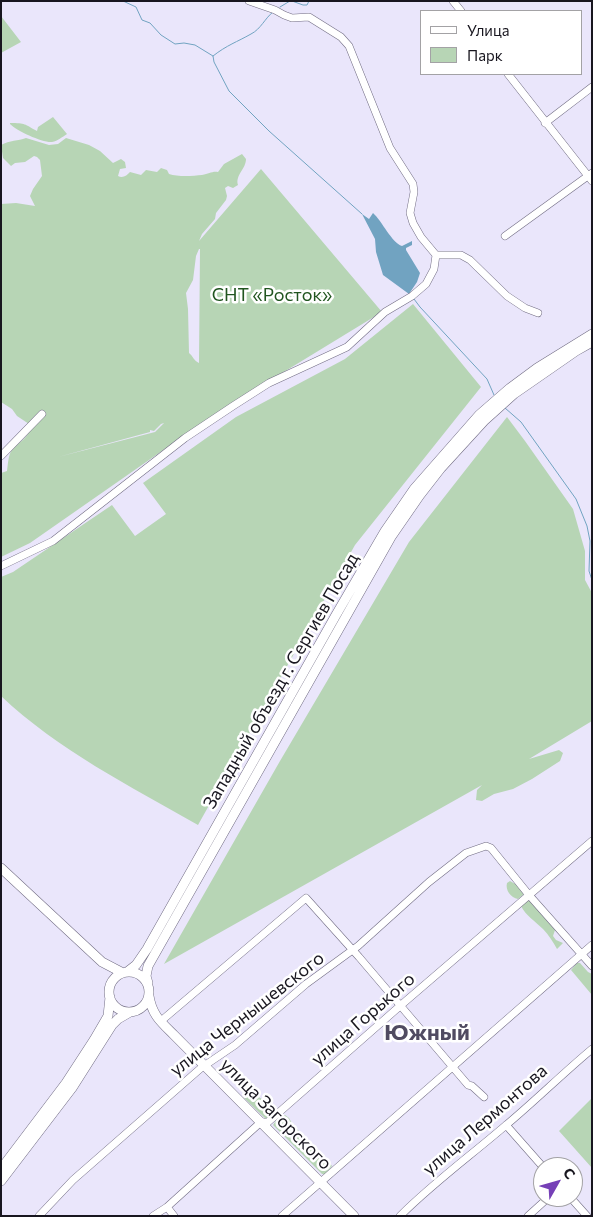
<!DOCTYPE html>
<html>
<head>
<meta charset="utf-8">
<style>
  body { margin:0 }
  #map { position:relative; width:593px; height:1217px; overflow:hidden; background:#eae6fb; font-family:Commissioner,sans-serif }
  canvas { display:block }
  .frame { position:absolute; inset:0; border:2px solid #18161f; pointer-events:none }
  .legend { position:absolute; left:420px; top:10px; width:162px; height:65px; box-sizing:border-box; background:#fff; border:1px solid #a3a2a5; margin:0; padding:6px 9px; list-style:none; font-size:15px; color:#18161f }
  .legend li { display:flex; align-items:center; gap:10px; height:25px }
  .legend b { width:25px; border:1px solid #a3a2a5 }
  .north { position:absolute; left:533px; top:1157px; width:50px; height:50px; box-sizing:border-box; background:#fff; border:1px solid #a3a2a5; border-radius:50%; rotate:52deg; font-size:14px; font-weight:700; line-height:20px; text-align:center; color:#18161f }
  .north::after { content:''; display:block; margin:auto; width:18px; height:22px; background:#7640b7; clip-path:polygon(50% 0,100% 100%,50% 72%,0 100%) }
</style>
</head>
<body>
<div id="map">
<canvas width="593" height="1217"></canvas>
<div class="frame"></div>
<ul class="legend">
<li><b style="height:6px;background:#fff"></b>Улица</li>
<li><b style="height:14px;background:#b7d5b5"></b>Парк</li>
</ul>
<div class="north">С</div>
</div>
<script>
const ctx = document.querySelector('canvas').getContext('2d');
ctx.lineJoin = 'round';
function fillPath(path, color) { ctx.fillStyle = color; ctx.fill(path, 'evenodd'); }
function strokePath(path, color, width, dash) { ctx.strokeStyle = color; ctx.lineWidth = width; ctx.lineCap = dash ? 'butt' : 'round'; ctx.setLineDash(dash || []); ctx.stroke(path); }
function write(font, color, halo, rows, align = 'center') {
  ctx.font = font + ' Commissioner,sans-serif'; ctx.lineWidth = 5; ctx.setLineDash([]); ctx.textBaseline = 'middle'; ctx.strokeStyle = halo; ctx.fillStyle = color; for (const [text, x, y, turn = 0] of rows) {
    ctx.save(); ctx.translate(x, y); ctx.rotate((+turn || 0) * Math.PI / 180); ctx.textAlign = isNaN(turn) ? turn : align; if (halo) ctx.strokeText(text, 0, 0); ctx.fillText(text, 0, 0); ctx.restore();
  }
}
const green = new Path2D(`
  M1,16L21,42L1,53Z
  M53,117L67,134C62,137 58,141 52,142C43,143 17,131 10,124V123C26,123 24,124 37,131L38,127Z
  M26,138L49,145L58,144L66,138L89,145L100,151L113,163L121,159L125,162L126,168L120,169L118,176C123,179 127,175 130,172L141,175L146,170L157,172L161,168L167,170L169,174C178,177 193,176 202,175C209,174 212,171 218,172L224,164L242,154L246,159C246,169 235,175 238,185L233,188L228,186L225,188L227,196L226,200L216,213L215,219L202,234L199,241L261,169L382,312L215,414L30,543L1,557V473L7,471C8,465 8,455 12,450C19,441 31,438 29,424L17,416L12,409L1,402V204L16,203L35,206L30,196L33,189L42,176L40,160L37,157L34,156L25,162L15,163L11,166L3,158L1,145C10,140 18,141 26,138ZM199,249H200L199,363C194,361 193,356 189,353L188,309L186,293L193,280L196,256ZM164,423L155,432L58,457L150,432V430L154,431L161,424Z
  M413,304L481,387L355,545L198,825C130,786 58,750 1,696V577L13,572L112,505L135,536L166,514L143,483L236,417L345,359Z
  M507,417L525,441L573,509L585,551V580L592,593V721L529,759L559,750L563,753L560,761L532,779L513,789L494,794L482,801L476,800L477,790L482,785L164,964L280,761L409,542Z
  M510,881L517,885L524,894L518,899C511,898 505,890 507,883Z
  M527,901H530L555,930L553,936L556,940L563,943L557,949C553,942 549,935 543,929C535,921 526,916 521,906Z
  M577,963H580L588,972L592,974V995L571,970Z
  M248,1090L271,1105L274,1113L267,1120L243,1097L244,1092Z
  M592,1098V1168L559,1131Z
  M285,1115L289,1118L293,1125L326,1158L332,1166L325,1174H322L273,1125L277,1119Z`);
const water = new Path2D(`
  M373,213C382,221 392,243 402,246L412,241V245L406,248V250L420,273L417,282L409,294L383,275L376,252L375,239L362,214L369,219Z`);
const stream = new Path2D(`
  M123,1L136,7L142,20L150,23L161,35L175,44L184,43L195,45L213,56L214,62L229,91L269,131L362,214
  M292,1L303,5H307L309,1
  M280,7L290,1
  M213,56C227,45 237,42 251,34C261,29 265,18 273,12
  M414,299L420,307L487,379L494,395
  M505,408L521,422L576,499L587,526L590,541L589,571L592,580`);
const minor = new Path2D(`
  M453,1L461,11
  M508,74L592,181
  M545,123L592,87
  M505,236L592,173
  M436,255H461L470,260L507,296L525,308L538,313
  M1,456L42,414
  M1,566L53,541L185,438L233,406L269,383L347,347L385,312L412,296L426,284L434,269L436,255L421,237L413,223L410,213L414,192L413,184L390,148L349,46L341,37L309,17L292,18L284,15L275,10L249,1
  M161,1021L306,898L359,957L468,1085L472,1086L484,1097
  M506,1125L543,1167
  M570,1197L587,1216
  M167,1207L174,1216
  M39,1216L73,1180L201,1068L235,1045L306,984L358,946L429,882L466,853L486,846L491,848L529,895L592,966
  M153,1216L167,1207L261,1122H268L400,1006L592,841
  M282,1216L592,945
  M400,1216C433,1183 470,1156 505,1126C535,1101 562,1074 592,1049
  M528,1216L549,1197`);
const major = new Path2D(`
  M1,868L102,962L123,973
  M109 992a20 20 0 1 1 40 0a20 20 0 1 1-40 0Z
  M127,972L136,965L147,949L336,615L385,531L414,489L479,415L510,388L537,368L592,334
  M148,983L146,976L148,966L391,537L420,495L441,468L484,421L514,394L576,351L592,342
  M149,996C152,1015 161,1022 174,1035L354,1216
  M1,1169L66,1083L94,1040L108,1016L110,997
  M1,1181L72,1088L112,1025L118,1019L130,1012`);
const parkNames = [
  ["СНТ «Росток»",272,295]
];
const streetNames = [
  ["Западный объезд г. Сергиев Посад",281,681,-60],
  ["улица Чернышевского",247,1014,-38],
  ["улица Горького",363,1019,-41],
  ["улица Загорского",276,1114,45],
  ["улица Лермонтова",485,1120,-41]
];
const districtNames = [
  ["Южный",427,1033]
];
fillPath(green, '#b7d5b5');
fillPath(water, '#71a3c1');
strokePath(stream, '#71a3c1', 1);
strokePath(minor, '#716c83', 8);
strokePath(major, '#716c83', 10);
strokePath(minor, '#fff', 7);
strokePath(major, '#fff', 9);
write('18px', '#215520', '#fff', parkNames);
write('18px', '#18161f', '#fff', streetNames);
write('bold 22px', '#504b61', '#fff', districtNames);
</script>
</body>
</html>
